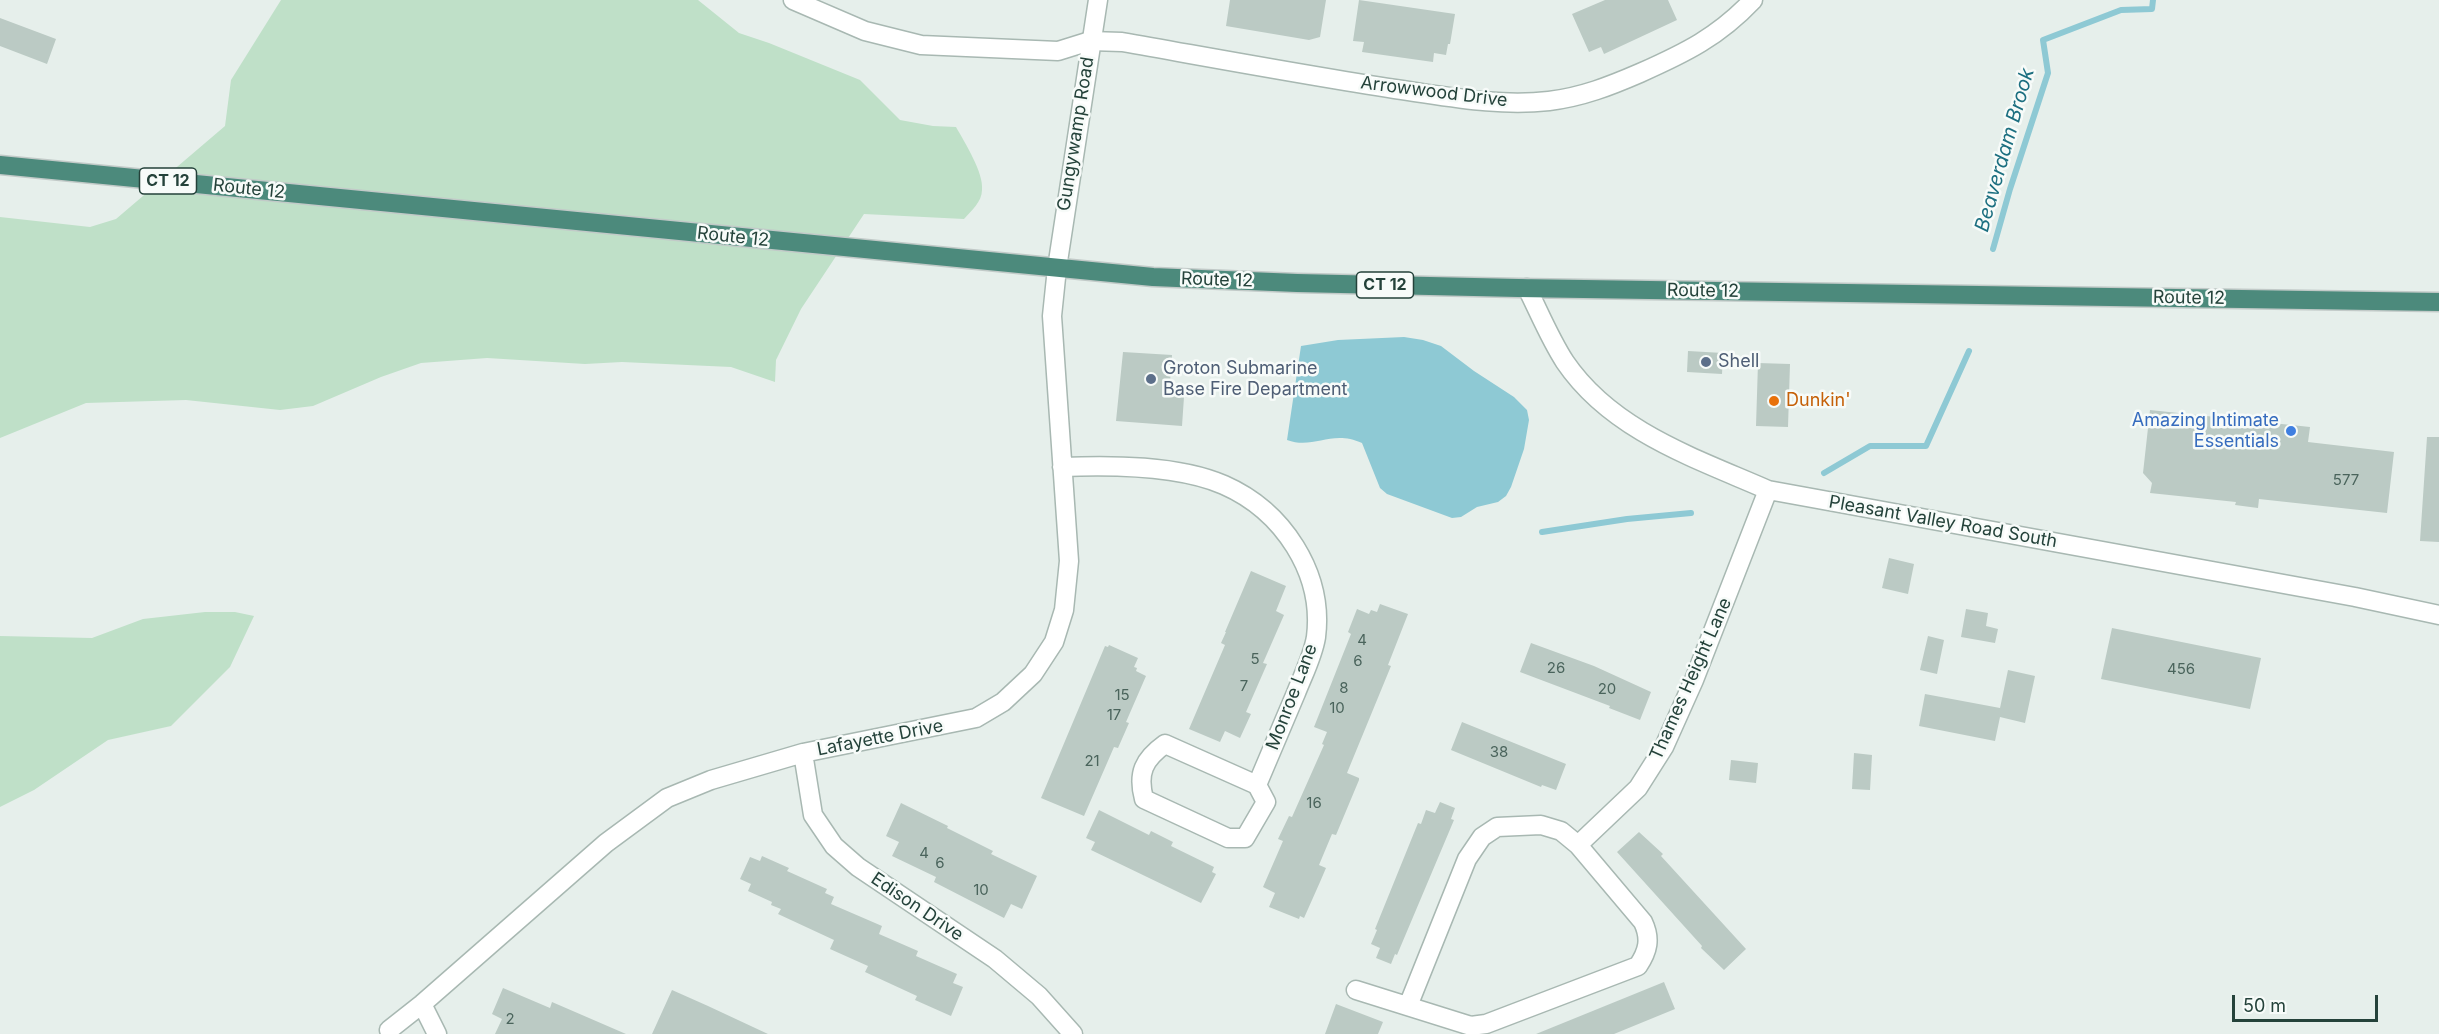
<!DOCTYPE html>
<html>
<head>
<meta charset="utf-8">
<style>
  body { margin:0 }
  #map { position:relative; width:2439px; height:1034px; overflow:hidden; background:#e6efeb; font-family:Inter,sans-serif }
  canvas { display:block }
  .scale { position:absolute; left:2232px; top:995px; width:146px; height:27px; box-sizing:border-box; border:3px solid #24423a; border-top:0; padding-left:8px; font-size:18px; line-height:21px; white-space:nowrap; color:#24423a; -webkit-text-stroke:4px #f7fbf9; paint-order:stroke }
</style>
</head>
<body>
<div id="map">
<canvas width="2439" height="1034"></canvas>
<div class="scale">50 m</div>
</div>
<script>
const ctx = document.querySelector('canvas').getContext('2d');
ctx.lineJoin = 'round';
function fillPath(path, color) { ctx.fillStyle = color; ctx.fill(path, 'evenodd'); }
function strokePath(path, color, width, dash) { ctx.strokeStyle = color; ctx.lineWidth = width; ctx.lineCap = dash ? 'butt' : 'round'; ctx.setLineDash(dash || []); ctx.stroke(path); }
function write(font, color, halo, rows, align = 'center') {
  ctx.font = font + ' Inter,sans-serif'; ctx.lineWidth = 5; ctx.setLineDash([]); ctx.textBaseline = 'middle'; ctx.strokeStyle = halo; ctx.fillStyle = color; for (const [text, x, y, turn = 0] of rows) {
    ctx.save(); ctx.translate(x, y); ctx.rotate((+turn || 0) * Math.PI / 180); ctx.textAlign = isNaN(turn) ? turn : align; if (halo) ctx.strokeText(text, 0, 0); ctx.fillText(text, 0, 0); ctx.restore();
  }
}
const green = new Path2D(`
  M281,0H698L739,33L769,43L860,80L900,120L933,126L956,127C965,143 984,173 982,190C982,202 971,211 964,219L864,214L801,309L776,360L775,382L731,367L622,362L585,364L487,358L421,363L381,377L313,406L280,410L186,400L86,403L0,438V217L90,227L116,219L225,126L231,80Z
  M205,612H235L254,616L230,667L171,726L108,740L34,790L0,807V636L92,638L143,619Z`);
const water = new Path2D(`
  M1404,337L1423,340L1441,346L1474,371L1514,397L1527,410L1529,420L1524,449L1511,487L1506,496L1498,502L1477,507L1461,517L1452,518L1387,494L1380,488L1362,443C1331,429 1314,450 1287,440L1301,346L1338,340Z`);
const stream = new Path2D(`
  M1993,249L2010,189L2048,73L2043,40L2121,10L2152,9L2153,0
  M1824,473L1870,446H1926L1969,351
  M1542,532L1627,519L1691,513`);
const building = new Path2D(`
  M1230,0H1326L1320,37L1309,40L1226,26Z
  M1359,0L1455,14L1450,44H1448L1446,55L1434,53L1433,62L1362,52L1364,42L1353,41Z
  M1605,0H1668L1677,20L1604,54L1601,47L1589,52L1572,14Z
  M0,18L56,39L47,64L0,46Z
  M1688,351L1723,353L1722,374L1687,372Z
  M1123,352L1172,355L1169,396L1184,397L1182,426L1116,421Z
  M1758,363L1790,364L1788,427L1756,426Z
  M2150,410L2310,427L2308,442L2394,452L2387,513L2259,499L2258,508L2235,505L2236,502L2150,493L2152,483L2143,473Z
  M2427,437H2439V542L2420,541Z
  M1889,558L1914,564L1908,594L1882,588Z
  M1251,571L1286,586L1276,611L1284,615L1263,663L1267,664L1246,712L1251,714L1240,738L1225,731L1220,742L1189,729L1225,645L1221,643L1226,632H1225Z
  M1380,604L1408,614L1388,665L1391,666L1347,773L1359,778V780L1336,835L1332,834L1319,865L1326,868L1320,882L1304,918L1300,916L1299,919L1269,907L1275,893L1263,887L1283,841L1278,839L1289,816L1292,817L1324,745L1322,744L1327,732L1314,727L1351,634L1348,632L1357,609L1369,614L1371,610L1377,612Z
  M1966,609L1988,613L1986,626L1998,629L1995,643L1961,637Z
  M2112,628L2261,658L2250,709L2101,679Z
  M1928,636L1944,640L1937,674L1920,670Z
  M1531,643L1594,666L1651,692L1640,720L1609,708L1610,706L1520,672Z
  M1109,645L1138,658L1134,667L1137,668L1136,671L1146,676L1126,722L1129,723L1118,748L1114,747L1084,816L1041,798L1105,646L1108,647Z
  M2008,670L2035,676L2025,723L2000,717L1995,741L1919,726L1925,694L2000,708Z
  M1462,722L1566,764L1556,790L1542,785L1541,787L1451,750Z
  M1854,753L1872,755L1870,790L1852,789Z
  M1731,760L1758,763L1756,783L1729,780Z
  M1440,802L1455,808L1451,819L1454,820L1397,955L1395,954L1391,964L1376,958L1380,948L1371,944L1377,930L1375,929L1418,823L1421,824L1426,810L1435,813Z
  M901,803L948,826L947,828L993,851L991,854L1037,876L1022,909L1011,904L1004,918L934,882L936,877L892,856L899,842L886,836Z
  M1099,810L1149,835L1151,831L1173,842L1171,846L1214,867L1212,872L1216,874L1201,903L1091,850L1095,842L1086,838Z
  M1639,832L1663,854L1661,856L1746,949L1724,970L1701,948L1702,946L1617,852Z
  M762,856L789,868L787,871L827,889L825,893L834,897L831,904L882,926L879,934L918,951L916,956L957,974L953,983L963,987L951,1016L915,1000L917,996L865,972L868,966L830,949L834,940L778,914L781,909L771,905L772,902L748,891L751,884L740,879L750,857L760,861Z
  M1664,982L1675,1009L1614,1034H1536Z
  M503,988L550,1008L552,1002L626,1034H495L502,1019L492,1014Z
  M672,990L708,1006L768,1034H652Z
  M1336,1004L1383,1022L1378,1034H1325Z`);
const minor = new Path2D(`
  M793,0L865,31L921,45L1058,51L1090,41L1122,42C1213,58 1304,75 1395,89C1446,96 1497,107 1549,101C1582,97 1610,86 1640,73C1685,53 1718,37 1753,0
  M1527,288C1539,312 1550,339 1565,362C1612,431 1695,458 1768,490L2355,597L2439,615
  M1062,467C1111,465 1178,465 1224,485C1283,511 1324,573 1316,637C1313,656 1303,675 1296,693C1283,724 1270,754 1257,785L1266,802L1245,838H1228L1144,799C1137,773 1144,759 1165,744L1257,785
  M803,753L813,815L834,846L858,867L995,959L1039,996L1073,1034
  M1578,845L1638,788L1664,747L1694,680L1768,490
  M1356,990L1471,1026L1486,1024L1638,966C1648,951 1651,939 1643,922L1578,845L1561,831L1541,825L1497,827L1482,837L1467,859L1408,1006
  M422,1004L437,1034
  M389,1030L422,1004L606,843L667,798L711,780L803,753L976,718L1003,702L1033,674L1054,642L1064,610L1069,561L1052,316L1057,268`);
const tertiary = new Path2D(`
  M1057,268L1098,0`);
const trunk = new Path2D(`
  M0,165L1153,277L1297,283L1518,288L2439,302`);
const markers = [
  [1706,362,6,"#5c6f8a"],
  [1151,379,6,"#5c6f8a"],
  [1774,401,6,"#e8710a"],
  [2291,431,6,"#3f7fe0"]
];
const numberNames = [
  ["577",2346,480],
  ["4",1362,640],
  ["5",1255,659],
  ["6",1358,661],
  ["26",1556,668],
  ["456",2181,669],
  ["7",1244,686],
  ["8",1344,688],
  ["20",1607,689],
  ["15",1122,695],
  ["10",1337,708],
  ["17",1114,715],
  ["38",1499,752],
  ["21",1092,761],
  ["16",1314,803],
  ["4",924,853],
  ["6",940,863],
  ["10",981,890],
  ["2",510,1019]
];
const shields = [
  [168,181,57],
  [1385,285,57]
];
const shieldNames = [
  ["CT 12",168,181],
  ["CT 12",1385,285]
];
const streetNames = [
  ["Arrowwood Drive",1434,92,7],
  ["Gungywamp Road",1076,134,-81],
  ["Route 12",249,189,6],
  ["Route 12",733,237,6],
  ["Route 12",1217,280,2],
  ["Route 12",1703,291,1],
  ["Route 12",2189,298,1],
  ["Pleasant Valley Road South",1943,522,10],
  ["Thames Height Lane",1691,679,-66],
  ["Monroe Lane",1292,697,-69],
  ["Lafayette Drive",880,738,-11],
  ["Edison Drive",917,907,34]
];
const serviceNames = [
  ["Shell",1718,362],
  ["Groton Submarine",1163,369],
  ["Base Fire Department",1163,390]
];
const foodNames = [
  ["Dunkin'",1786,401]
];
const shopNames = [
  ["Amazing Intimate",2279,421],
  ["Essentials",2279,442]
];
const waterNames = [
  ["Beaverdam Brook",2005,150,-74]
];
fillPath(green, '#bfe0c8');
fillPath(water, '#8ec9d4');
strokePath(stream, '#8ec9d4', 6);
fillPath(building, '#bbcac4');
strokePath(minor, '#a8b8b2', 21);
strokePath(tertiary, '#a8b8b2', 21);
strokePath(trunk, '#c2cac8', 21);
strokePath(minor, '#fff', 18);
strokePath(tertiary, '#fff', 18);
strokePath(trunk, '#4c8a7c', 18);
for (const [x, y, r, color] of markers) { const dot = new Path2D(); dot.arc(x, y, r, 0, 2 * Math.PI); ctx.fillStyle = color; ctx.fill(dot); strokePath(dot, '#f7fbf9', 2); }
write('15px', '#4a645c', null, numberNames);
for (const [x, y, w] of shields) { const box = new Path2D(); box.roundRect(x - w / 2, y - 13, w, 26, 4.5); ctx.fillStyle = '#f7fbf9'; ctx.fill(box); strokePath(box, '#24423a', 1.5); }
write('bold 16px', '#24423a', null, shieldNames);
write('18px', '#24423a', '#f7fbf9', streetNames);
write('18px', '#4e5e75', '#f7fbf9', serviceNames, 'left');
write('18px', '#c56008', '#f7fbf9', foodNames, 'left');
write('18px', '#366cbe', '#f7fbf9', shopNames, 'right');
write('italic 20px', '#1c6f80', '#f7fbf9', waterNames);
</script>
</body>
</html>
